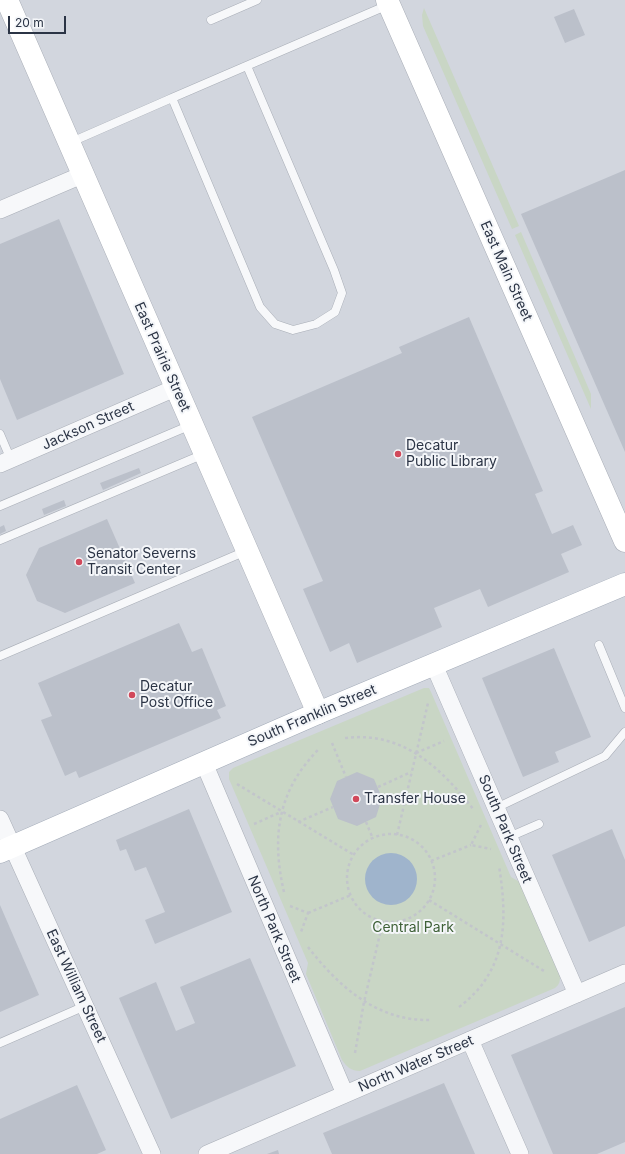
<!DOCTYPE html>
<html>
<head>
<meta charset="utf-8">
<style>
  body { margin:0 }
  #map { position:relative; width:625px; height:1154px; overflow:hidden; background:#e4e7ec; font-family:Inter,sans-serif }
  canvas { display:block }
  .scale { position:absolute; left:8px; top:16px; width:58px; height:18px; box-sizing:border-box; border:2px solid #2b3445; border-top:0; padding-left:5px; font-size:12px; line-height:14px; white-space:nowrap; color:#2b3445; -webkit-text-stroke:3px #f4f6f9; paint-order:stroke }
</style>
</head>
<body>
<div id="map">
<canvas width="625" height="1154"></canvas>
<div class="scale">20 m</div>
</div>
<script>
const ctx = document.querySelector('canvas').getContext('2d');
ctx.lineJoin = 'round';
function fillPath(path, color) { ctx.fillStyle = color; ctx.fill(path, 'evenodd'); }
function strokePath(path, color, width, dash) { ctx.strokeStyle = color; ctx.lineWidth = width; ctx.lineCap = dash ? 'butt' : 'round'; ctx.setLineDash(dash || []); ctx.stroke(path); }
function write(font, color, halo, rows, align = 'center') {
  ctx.font = font + ' Inter,sans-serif'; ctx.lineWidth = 4; ctx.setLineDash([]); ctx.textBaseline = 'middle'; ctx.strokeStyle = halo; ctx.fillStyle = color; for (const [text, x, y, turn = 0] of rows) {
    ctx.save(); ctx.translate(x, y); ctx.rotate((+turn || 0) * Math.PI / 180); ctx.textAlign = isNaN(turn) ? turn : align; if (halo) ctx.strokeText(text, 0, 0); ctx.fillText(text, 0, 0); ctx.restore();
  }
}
const built = new Path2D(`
  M0,0H625V1154H0Z`);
const green = new Path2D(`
  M424,8L519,226L512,229L423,26L422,15Z
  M521,232L591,394V409L515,235Z
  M424,688H429L431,692L511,877L523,884L560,975C560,981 560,984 555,988L360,1071C351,1071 347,1067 342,1060L306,974L308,963L229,779V772L233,768Z`);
const water = new Path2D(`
  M365 879a26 26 0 1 1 52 0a26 26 0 1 1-52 0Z`);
const building = new Path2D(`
  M574,9L585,35L565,43L554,17Z
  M625,170V452L521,214Z
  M59,219L124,374L17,420L0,379V244Z
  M469,317L543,491L535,494L552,534L573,525L582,545L561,554L569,572L488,607L480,589L434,608L442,627L357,663L349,643L330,652L303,589L323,581L252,417L402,353L399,347Z
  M139,468L141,473L103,490L100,483Z
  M64,500L66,506L44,515L42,509Z
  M107,519L135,583L65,613L37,601L26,575L39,548Z
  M4,525L6,531L0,534V527Z
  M179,623L192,652L202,648L226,706L217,710L221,718L79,778L76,771L65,776L41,720L52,716L38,683Z
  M554,648L591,737L555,752L559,762L523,777L482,678Z
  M357,772L374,779L382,798L376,817L357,826L338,819L330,799L337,781Z
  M189,809L232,912L155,944L145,920L165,912L146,867L135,871L126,849L120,851L116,840Z
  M612,829L625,860V926L589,942L552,855Z
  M0,905L39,995L0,1012Z
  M250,958L296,1066L171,1119L119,998L156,982L176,1031L195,1023L180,987Z
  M625,1007V1142L597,1154H553L511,1055Z
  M444,1083L475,1154H332L323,1133Z
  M77,1085L106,1150L97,1154H0V1119Z
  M278,1150L279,1154H267Z`);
const path = new Path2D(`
  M345,738C403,731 440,767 474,810
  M332,743L346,777
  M416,753L444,741
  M237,784L354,855
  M378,787L411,772
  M298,822L333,807
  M366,822L373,839
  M254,824L281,812
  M481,825L471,845L491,849
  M347 878a44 44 0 1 1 88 0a44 44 0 1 1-88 0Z
  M397,835L428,703
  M431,861L471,845
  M284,892C271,836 278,790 319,749
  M429,900L544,971
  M290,906L308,913L301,932
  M308,913L351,895
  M308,947C339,987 378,1022 432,1020
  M459,1007C507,971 508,922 499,866
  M355,1053L364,1002L383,921`);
const lane = new Path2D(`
  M211,20L257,0
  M172,98L388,5
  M69,143L172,98L260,307L275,324L293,330L316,324L335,312L342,293L334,270L247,66
  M0,434L11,460
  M0,506L191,425
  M0,540L204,454
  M599,645L625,708
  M0,656L246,551
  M496,808L605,756L625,732
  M509,837L539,824
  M0,1043L85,1006`);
const street = new Path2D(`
  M0,210L82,175
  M0,464L175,388
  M434,665L577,994
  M204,763L345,1094
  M0,819L152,1154
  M470,1040L520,1154
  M207,1154L625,973`);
const secondary = new Path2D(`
  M7,0L318,713
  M387,0L625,541`);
const primary = new Path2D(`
  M0,852L318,713L625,584`);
const markers = [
  [398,454,4,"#d1495b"],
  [79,562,4,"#d1495b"],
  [132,695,4,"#d1495b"],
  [356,799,4,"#d1495b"]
];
const streetNames = [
  ["East Main Street",506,271,66],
  ["East Prairie Street",162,357,66],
  ["Jackson Street",88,426,-24],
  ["South Franklin Street",312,716,-23],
  ["South Park Street",505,829,67],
  ["North Park Street",274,929,67],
  ["East William Street",76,986,65],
  ["North Water Street",416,1064,-23]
];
const poiNames = [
  ["Decatur",406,446],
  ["Public Library",406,462],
  ["Senator Severns",87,554],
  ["Transit Center",87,570],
  ["Decatur",140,687],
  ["Post Office",140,703],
  ["Transfer House",364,799]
];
const parkNames = [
  ["Central Park",413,928]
];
fillPath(built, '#d2d6de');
fillPath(green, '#c9d6c5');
fillPath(water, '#9fb4cc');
fillPath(building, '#bbc0ca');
strokePath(lane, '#a9aeb7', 9);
strokePath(street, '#a9aeb7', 18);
strokePath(secondary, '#a9aeb7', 23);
strokePath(primary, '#a3abb8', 23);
strokePath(path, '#c2c5cb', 2.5, [3, 3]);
strokePath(lane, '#f7f8fa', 8);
strokePath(street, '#f7f8fa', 17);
strokePath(secondary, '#fff', 22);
strokePath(primary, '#fff', 22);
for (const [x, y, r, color] of markers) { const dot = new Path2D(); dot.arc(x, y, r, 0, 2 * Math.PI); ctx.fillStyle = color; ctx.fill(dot); strokePath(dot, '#f4f6f9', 1.5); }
write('14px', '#2b3445', '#f4f6f9', streetNames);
write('14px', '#2b3445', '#f4f6f9', poiNames, 'left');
write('14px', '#3f6138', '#f4f6f9', parkNames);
</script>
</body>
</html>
